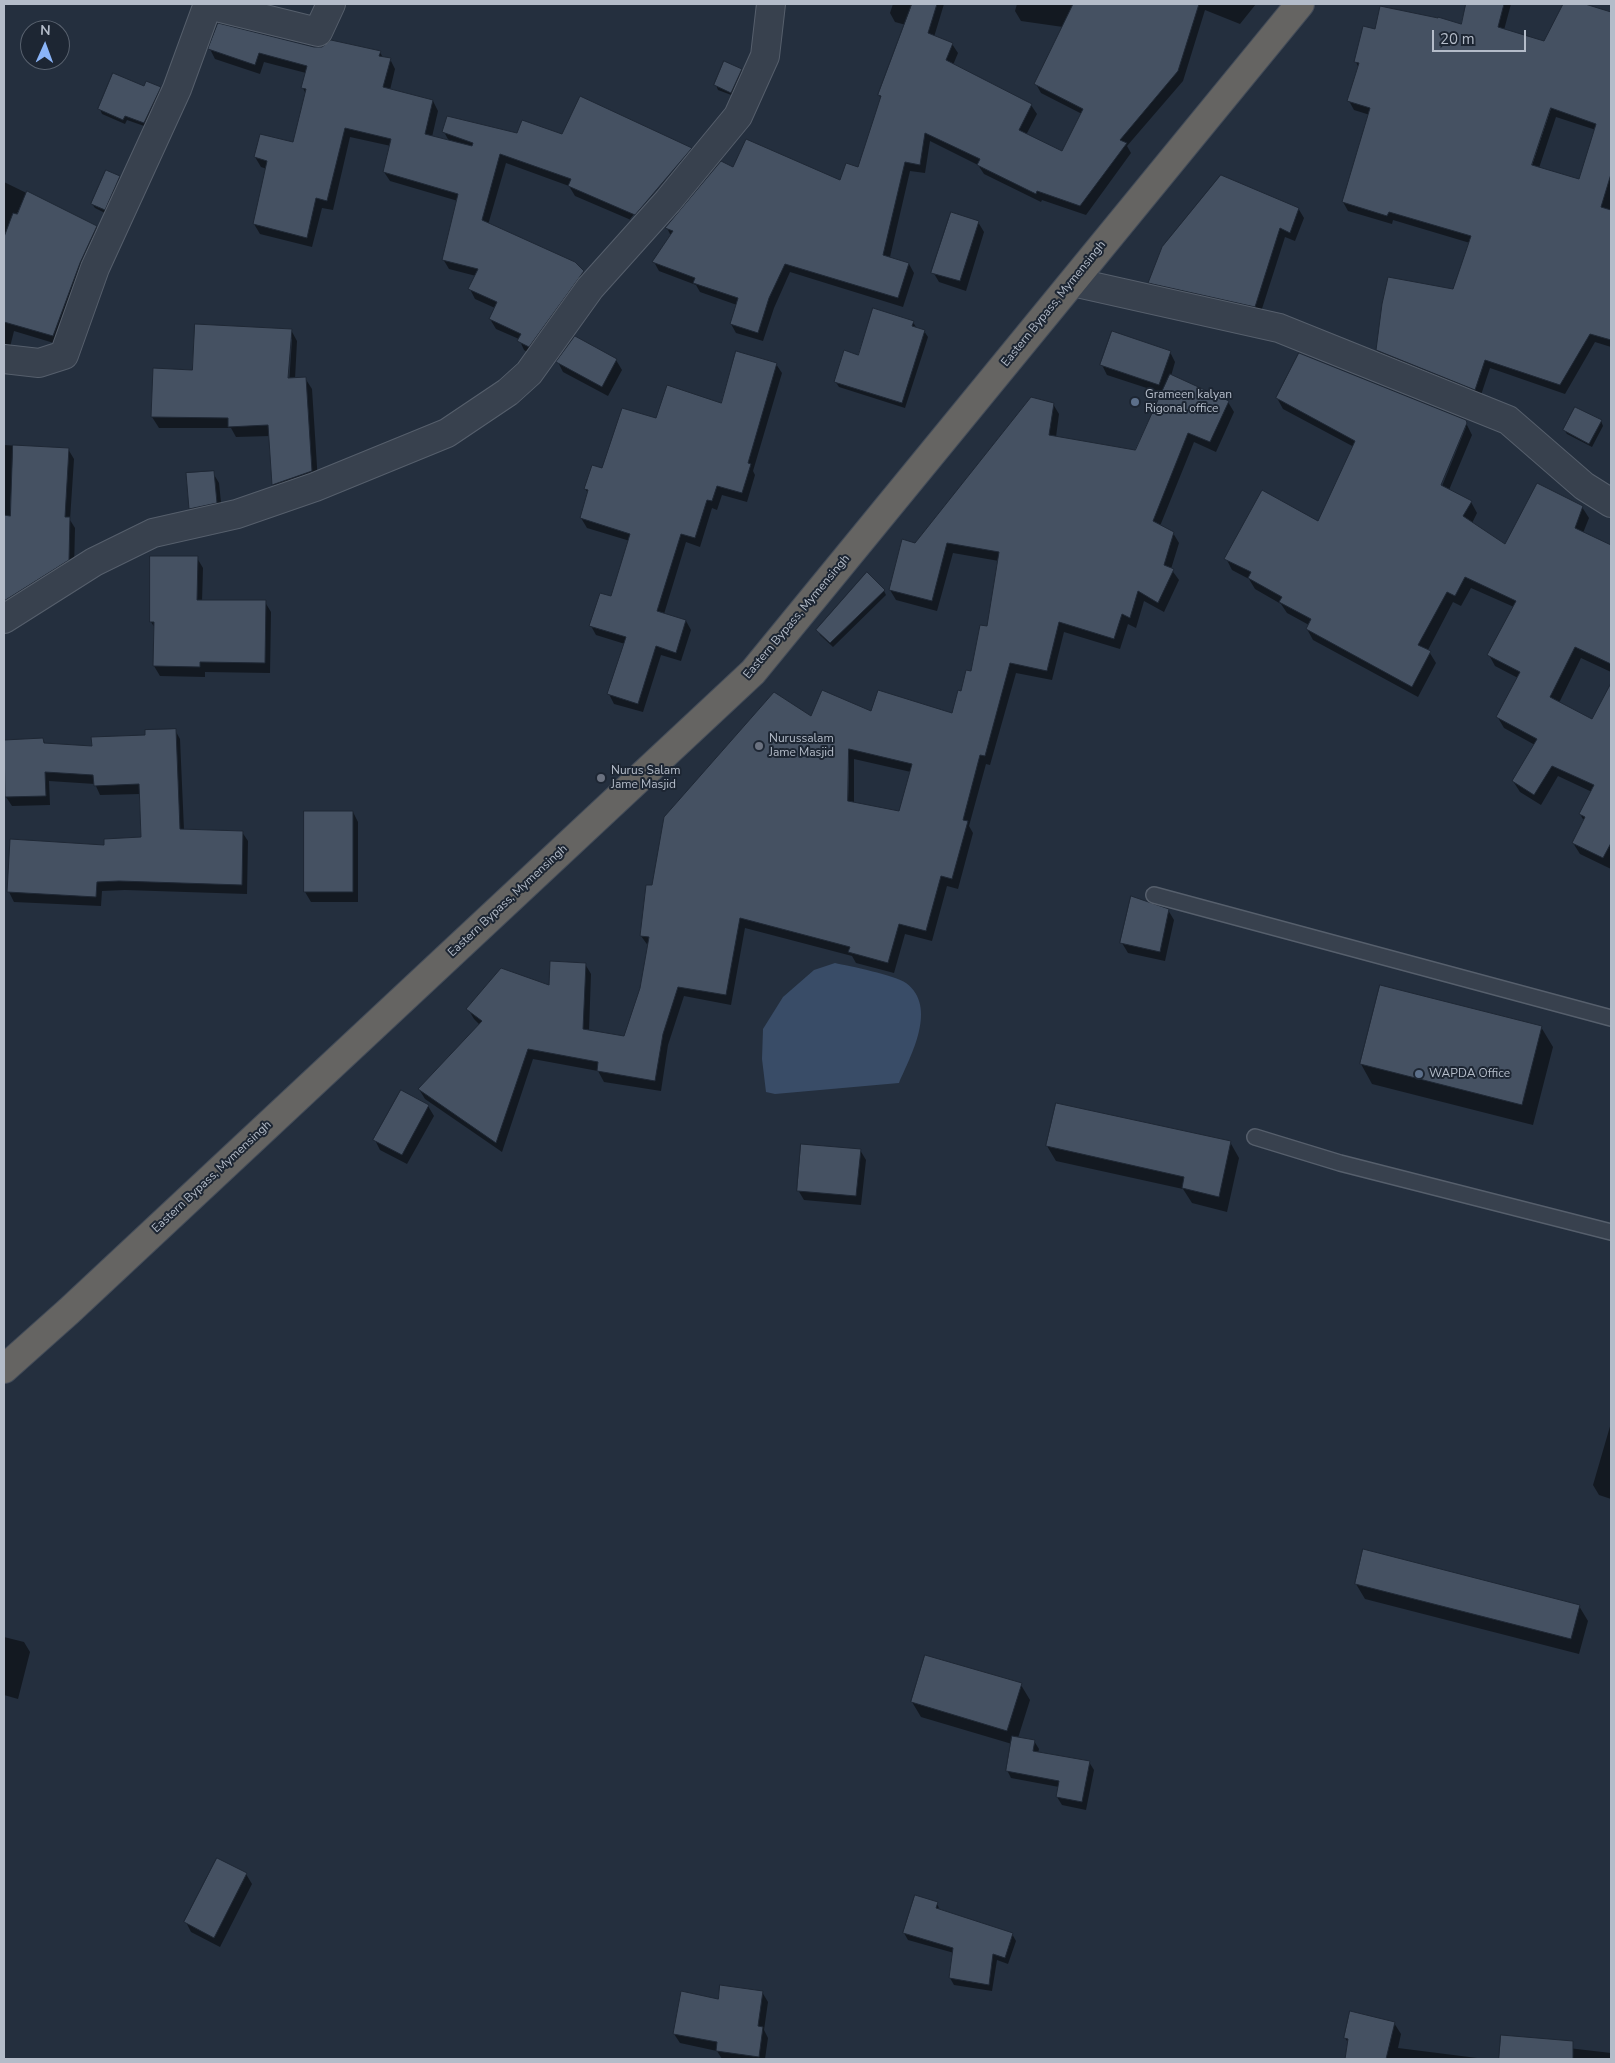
<!DOCTYPE html>
<html>
<head>
<meta charset="utf-8">
<style>
  body { margin:0 }
  #map { position:relative; width:1615px; height:2063px; overflow:hidden; background:#242f3e; font-family:"Nunito Sans",sans-serif }
  canvas { display:block }
  .frame { position:absolute; inset:0; border:5px solid #b4bcc9; pointer-events:none }
  .north { position:absolute; left:20px; top:20px; width:50px; height:50px; box-sizing:border-box; background:#1d2633; border:1px solid #59626f; border-radius:50%; rotate:2deg; font-size:14px; font-weight:700; line-height:20px; text-align:center; color:#b4bcc9 }
  .north::after { content:''; display:block; margin:auto; width:18px; height:22px; background:#8ab4f8; clip-path:polygon(50% 0,100% 100%,50% 72%,0 100%) }
  .scale { position:absolute; left:1432px; top:30px; width:94px; height:22px; box-sizing:border-box; border:2px solid #b4bcc9; border-top:0; padding-left:6px; font-size:15px; line-height:18px; white-space:nowrap; color:#b4bcc9; -webkit-text-stroke:4px #1d2633; paint-order:stroke }
</style>
</head>
<body>
<div id="map">
<canvas width="1615" height="2063"></canvas>
<div class="frame"></div>
<div class="north">N</div>
<div class="scale">20 m</div>
</div>
<script>
const ctx = document.querySelector('canvas').getContext('2d');
ctx.lineJoin = 'round';
function fillPath(path, color) { ctx.fillStyle = color; ctx.fill(path, 'evenodd'); }
function strokePath(path, color, width, dash) { ctx.strokeStyle = color; ctx.lineWidth = width; ctx.lineCap = dash ? 'butt' : 'round'; ctx.setLineDash(dash || []); ctx.stroke(path); }
function write(font, color, halo, rows, align = 'center') {
  ctx.font = font + ' "Nunito Sans",sans-serif'; ctx.lineWidth = 4; ctx.setLineDash([]); ctx.textBaseline = 'middle'; ctx.strokeStyle = halo; ctx.fillStyle = color; for (const [text, x, y, turn = 0] of rows) {
    ctx.save(); ctx.translate(x, y); ctx.rotate((+turn || 0) * Math.PI / 180); ctx.textAlign = isNaN(turn) ? turn : align; if (halo) ctx.strokeText(text, 0, 0); ctx.fillText(text, 0, 0); ctx.restore();
  }
}
const water = new Path2D(`
  M835,963C849,966 895,975 906,983C938,1007 911,1055 899,1083L775,1094L766,1092L762,1059L763,1029L783,997L814,970Z`);
const shadow = new Path2D(`
  M893,4H944L934,37L952,44L958,53L953,65L1031,105L1037,114L1026,135L1063,153L1082,114L1041,93L1036,84L1063,27L1021,21L1015,11L1017,4H1256L1240,24L1205,10L1183,81L1127,146L1131,153L1086,215L1042,200L1041,202L984,174L978,165L930,141L925,173L910,171L890,257L909,264L914,273L903,307L790,272L774,308L763,341L736,333L731,324L737,305L700,292L696,285L659,271L654,262L671,236L667,228L733,168L841,181L858,169L881,99L879,95L906,25L895,22L890,13Z
  M1467,4H1511L1504,30L1545,42L1564,4H1580L1611,13V347L1595,342L1565,394L1490,368L1480,398L1383,359L1377,350L1454,291L1470,243L1393,220L1392,224L1348,211L1343,202L1370,115L1354,110L1349,101L1359,68L1356,62L1376,31L1461,26ZM1556,117L1596,130L1580,181L1539,168Z
  M314,48L380,52L383,58L390,59L395,69L390,90L433,101L438,111L432,137L449,141L444,132L562,136L691,149L696,158L641,224L632,220L690,152H686L630,219L631,220L575,196L569,186L506,163L488,225L583,272L589,281L534,356L524,350L519,339L496,329L490,319L495,308L475,299L470,289L476,276L449,269L443,259L458,201L390,181L384,172L391,146L350,137L333,210L322,208L312,247L260,234L254,224L267,169L261,167L255,157L294,143L306,94L303,88L306,73L264,62L260,74L215,59L210,49Z
  M741,69L744,74L734,96L718,90L716,85Z
  M144,87L160,88L162,93L147,127L127,120L125,124L102,114L100,109Z
  M1221,176L1298,208L1304,218L1295,241L1285,237L1260,315L1154,291L1149,283Z
  M119,177L122,182L107,214L95,208L92,204Z
  M4,182L96,227L101,235L57,344L14,331L9,351L4,352Z
  M978,222L984,232L966,291L939,282L933,272Z
  M913,322L917,329L924,331L928,337L905,408L839,387L835,381L858,356Z
  M291,330L297,341L295,379L305,378L312,389L318,482L279,496L273,485L270,436L236,437L231,428H159L152,417L154,370L193,371ZM290,339H292L289,384H287Z
  M1170,352L1175,362L1171,376L1228,402L1234,412L1216,452L1194,442L1160,526L1173,533L1179,543L1171,569L1179,580L1164,612L1144,601L1136,628L1128,624L1120,649L1064,632L1052,680L1016,673L990,765L986,764L969,826L973,833L958,889L947,886L932,941L905,934L894,973L856,963L852,956L745,928L731,1005L684,996L668,1045L661,1091L604,1082L598,1071L533,1059L502,1152L425,1099L419,1089L480,1025L474,1019L468,1009L550,987L585,964L591,974L589,1031L625,1037L641,988L649,947L641,936L647,886L653,887L812,718L872,713L952,714L972,673L988,628L999,561L953,553L937,611L896,600L890,590L915,544L1053,404L1059,414L1056,437L1136,451L1162,393L1107,375L1102,365ZM854,759L911,772L900,813L854,804Z
  M616,360L622,370L608,396L563,372L558,362Z
  M776,364L782,373L753,471L755,475L747,502L722,495L717,510L712,508L700,547L686,542L664,614L686,621L691,630L681,661L661,655L643,712L614,704L609,694L625,644L596,635L591,626L612,598L630,541L587,528L581,518L589,494L585,489L657,420L722,404Z
  M1277,398L1465,421L1472,435L1449,490L1471,502L1477,513L1472,523L1506,546L1582,507L1589,518L1583,533L1611,546V672L1581,658L1559,703L1592,721L1611,686V869L1580,854L1573,843L1584,821L1580,814L1592,792L1558,776L1541,805L1520,792L1513,781L1535,745L1504,728L1497,716L1518,678L1495,666L1489,655L1514,607L1471,588L1461,606L1453,602L1428,650L1436,663L1418,697L1313,640L1307,629L1309,625L1287,613L1281,604L1255,589L1249,579L1232,570L1226,558L1319,522L1354,447L1283,409ZM1464,427H1466L1440,491L1438,490Z
  M1601,421L1603,426L1592,447L1567,434L1564,430Z
  M4,445L68,449L74,459L70,520L75,528L74,570L4,614Z
  M213,473L219,483L222,512L196,518L190,509Z
  M197,558L203,568L202,602H265L271,612L270,673L205,672V677L160,676L154,666L155,628L151,622Z
  M884,591L886,595L833,647L820,635L818,630Z
  M175,730L180,739L184,830L242,832L248,841L247,894L125,890L102,891L101,906L14,902L9,892L11,840L106,846L143,838L140,794L100,795L95,784L49,781L50,805L12,806L6,797L43,739L45,744L93,747Z
  M353,812L358,822V902H311L305,892Z
  M1168,910L1174,920L1165,961L1128,953L1122,943Z
  M1541,1027L1553,1047L1533,1125L1372,1084L1361,1064Z
  M428,1106L434,1116L407,1164L380,1150L375,1140Z
  M1230,1142L1239,1158L1227,1212L1192,1203L1183,1189L1056,1161L1047,1146Z
  M860,1150L866,1160L861,1205L804,1200L798,1190Z
  M1611,1423V1499L1599,1495L1593,1485Z
  M1356,1584L1579,1606L1588,1621L1579,1654L1365,1599Z
  M4,1637L24,1642L30,1652L18,1699L4,1695Z
  M1021,1685L1030,1700L1018,1738L1034,1741L1039,1749L1038,1753L1089,1762L1094,1770L1086,1810L1062,1805L1057,1797L1059,1787L1011,1778L1007,1770L1012,1744L921,1717L912,1702Z
  M246,1874L252,1884L220,1947L191,1932L186,1922Z
  M937,1903L940,1911L1012,1934L1016,1941L1008,1964L997,1960L992,1991L954,1985L950,1978L954,1953L908,1940L904,1933Z
  M762,1992L768,2002L764,2030L768,2038L765,2059H722L717,2051L680,2043L674,2034L719,2000Z
  M1394,2023L1401,2034L1398,2048L1485,2059H1346L1349,2044L1345,2038Z
  M1502,2036L1534,2044L1611,2053V2059H1500Z`);
const building = new Path2D(`
  M912,4H937L928,33L953,43L946,60L1032,104L1019,130L1062,151L1083,109L1034,84L1073,4H1199L1178,71L1120,140L1127,143L1080,206L1037,191L1036,194L977,165L980,159L925,133L920,165L905,162L883,255L909,263L898,298L785,264L769,298L758,333L730,324L738,298L693,283L695,278L652,262L673,231L665,228L721,161L733,167L746,139L840,180L846,163L858,167L881,96L878,95Z
  M1466,4H1504L1498,27L1544,41L1563,4H1585L1611,12V174L1601,207L1611,210V340L1590,334L1560,385L1485,360L1475,390L1376,350L1382,304L1388,277L1453,289L1471,236L1389,212L1387,216L1342,202L1370,108L1347,101L1359,63L1354,62L1363,26L1375,29L1380,6L1438,18V17L1461,24ZM1551,108L1596,124L1579,179L1532,165Z
  M218,23L314,47H322L331,40L381,51L379,56L391,58L383,87L433,100L425,134L472,146L473,143L442,132L447,116L517,133L522,120L562,134L580,96L692,148L635,215L568,186L571,179L500,154L482,220L575,262L584,271L529,347L517,341L521,334L489,319L497,302L468,289L478,269L442,260L458,194L383,172L391,139L345,128L327,201L316,198L307,238L253,224L267,161L254,157L260,134L293,142L306,89L301,88L307,66L259,53L255,65L208,49Z
  M724,61L742,69L731,93L714,85Z
  M113,73L144,86L146,81L161,87L144,123L125,116L123,120L98,109Z
  M106,170L120,176L105,210L91,204Z
  M1221,175L1299,208L1290,233L1280,228L1255,307L1148,283L1162,247Z
  M27,191L97,226L80,263L53,336L4,322V237L13,213L17,214Z
  M951,212L979,221L960,281L931,273Z
  M873,308L914,321L912,326L925,330L902,403L834,382L844,350L858,355Z
  M195,324L292,329L288,378L306,377L312,471L272,485L268,425L228,427V418L151,417L153,368L192,370Z
  M1112,331L1171,351L1159,385L1100,365Z
  M575,336L617,359L602,387L556,362Z
  M736,351L777,363L748,463L751,464L742,493L717,486L712,501L707,500L695,538L681,534L657,611L686,620L676,653L656,646L638,704L607,694L626,637L589,626L600,593L611,596L630,534L580,518L588,490L584,489L592,465L602,468L622,408L656,418L667,385L721,403Z
  M1299,353L1466,420L1467,423L1441,485L1472,501L1463,516L1505,544L1537,483L1583,506L1575,528L1611,545V664L1575,647L1550,697L1592,719L1611,683V843L1603,858L1572,843L1585,817L1579,814L1594,785L1552,766L1534,795L1512,781L1537,739L1496,717L1520,672L1487,655L1516,601L1465,577L1455,596L1447,592L1418,645L1431,651L1412,687L1306,629L1311,619L1279,602L1282,597L1248,578L1251,572L1224,559L1262,490L1318,521L1355,441L1276,398Z
  M1170,374L1229,401L1210,442L1188,433L1153,521L1174,532L1164,565L1174,569L1158,603L1138,591L1130,618L1122,614L1114,639L1059,622L1047,671L1010,663L985,756L980,755L963,820L968,821L952,879L941,876L926,931L899,924L888,963L848,952L850,947L740,918L726,995L678,987L663,1034L655,1081L597,1071L598,1062L528,1049L496,1143L418,1089L482,1021L466,1009L501,968L549,985L550,961L586,963L583,1029L624,1036L640,988L649,937L640,936L646,885H652L664,817L774,692L811,716L822,690L871,711L878,690L952,713L958,690L961,691L966,670L971,671L980,625L987,626L999,552L947,543L932,601L889,590L902,539L915,543L1031,397L1054,403L1049,435L1135,450ZM849,749L912,764L899,811L848,801Z
  M1575,407L1602,420L1589,444L1563,430Z
  M13,445L69,448L65,517H70L69,560L4,601V515L10,516Z
  M214,471L217,503L189,509L186,473Z
  M150,556H198L197,600H266L265,663L200,662V667L153,666L154,622H150Z
  M867,572L885,590L830,643L816,630Z
  M176,729L180,829L243,831L242,885L119,881L97,882L96,897L7,892L10,839L104,845V839L141,837L139,784L94,786L93,775L45,772L46,796L5,797L4,740L43,738L44,743L92,746L91,737L145,735V730Z
  M304,811H353V892H304Z
  M1131,896L1169,909L1160,952L1120,943Z
  M1380,985L1542,1026L1522,1105L1360,1064Z
  M401,1090L429,1105L402,1155L373,1140Z
  M1056,1103L1231,1141L1219,1197L1182,1188L1184,1177L1046,1146Z
  M801,1144L861,1149L856,1196L797,1191Z
  M1363,1549L1580,1605L1571,1639L1355,1584Z
  M925,1655L1022,1683L1007,1731L911,1702Z
  M1012,1736L1035,1740L1033,1751L1090,1761L1082,1802L1056,1797L1059,1781L1006,1771Z
  M217,1858L247,1873L214,1938L184,1922Z
  M915,1895L938,1902L936,1908L1013,1933L1005,1958L993,1954L989,1985L949,1978L953,1948L903,1933Z
  M720,1985L763,1991L758,2026L763,2027L759,2057L716,2051L717,2042L673,2034L681,1991L718,1999Z
  M1350,2011L1395,2022L1386,2059H1345L1348,2039L1344,2038Z
  M1501,2035L1573,2041V2059H1499Z`);
const service = new Path2D(`
  M1154,895L1611,1018
  M1255,1137L1340,1163L1611,1232`);
const minor = new Path2D(`
  M208,5L318,32L331,4
  M4,359L39,363L64,355L95,268L177,89L208,4
  M4,619L94,562L153,533L237,514L315,487L447,433L508,392L529,373L590,288L668,201L738,116L765,56L771,4`);
const tertiary = new Path2D(`
  M1073,282L1279,328L1508,420L1584,486L1611,503`);
const trunk = new Path2D(`
  M4,1369L69,1311L753,672L1300,4`);
const markers = [
  [1135,402,5,"#5c6f8a"],
  [759,746,5,"#6b7280"],
  [601,778,5,"#6b7280"],
  [1419,1074,5,"#5c6f8a"]
];
const streetNames = [
  ["Eastern Bypass, Mymensingh",1054,304,-51],
  ["Eastern Bypass, Mymensingh",797,617,-50],
  ["Eastern Bypass, Mymensingh",508,901,-43],
  ["Eastern Bypass, Mymensingh",212,1177,-43]
];
const poiNames = [
  ["Grameen kalyan",1145,395],
  ["Rigonal office",1145,409],
  ["Nurussalam",769,739],
  ["Jame Masjid",769,753],
  ["Nurus Salam",611,771],
  ["Jame Masjid",611,785],
  ["WAPDA Office",1429,1074]
];
fillPath(water, '#394c67');
fillPath(shadow, '#0007');
fillPath(building, '#455162');
strokePath(building, '#1f2835', 1);
strokePath(service, '#565f6c', 18);
strokePath(minor, '#565f6c', 30);
strokePath(tertiary, '#565f6c', 30);
strokePath(trunk, '#434c59', 30);
strokePath(service, '#38414e', 15);
strokePath(minor, '#38414e', 28);
strokePath(tertiary, '#38414e', 28);
strokePath(trunk, '#656462', 28);
for (const [x, y, r, color] of markers) { const dot = new Path2D(); dot.arc(x, y, r, 0, 2 * Math.PI); ctx.fillStyle = color; ctx.fill(dot); strokePath(dot, '#1d2633', 2); }
write('12px', '#b4bcc9', '#1d2633', streetNames);
write('12px', '#b4bcc9', '#1d2633', poiNames, 'left');
</script>
</body>
</html>
